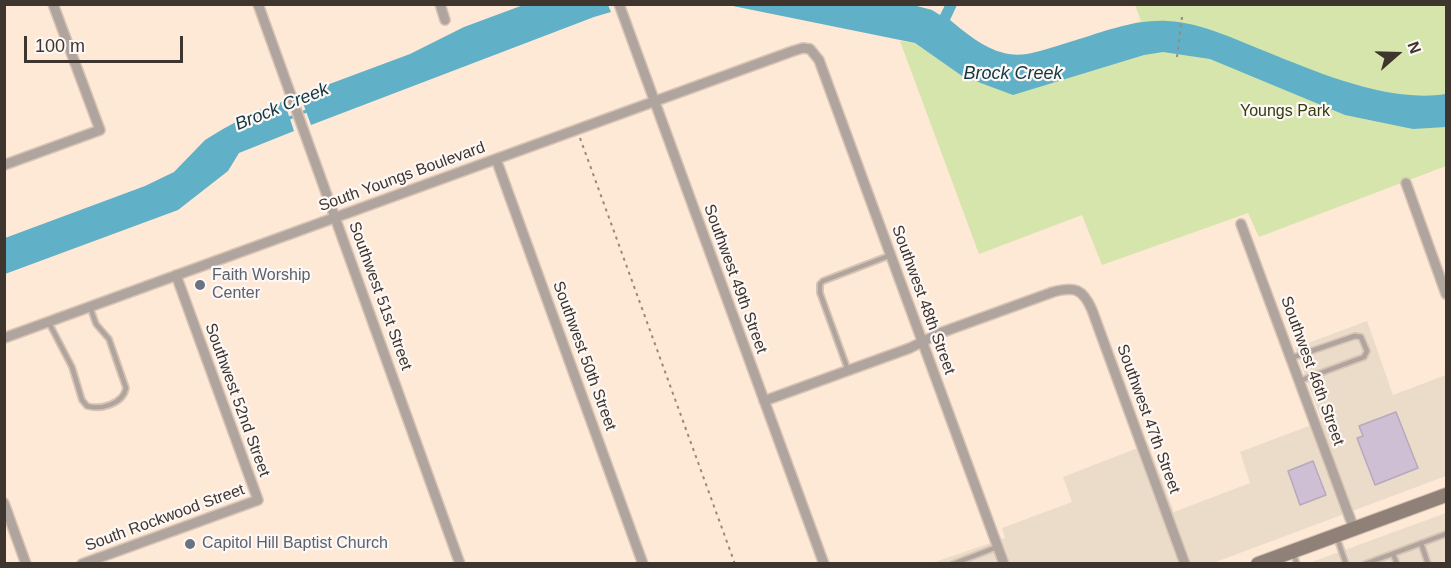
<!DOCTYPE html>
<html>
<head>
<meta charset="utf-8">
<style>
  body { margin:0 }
  #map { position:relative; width:1451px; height:568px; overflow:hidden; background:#fee8d6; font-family:Arial,sans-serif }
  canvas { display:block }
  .frame { position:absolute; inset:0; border:6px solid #3e352e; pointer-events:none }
  .north { position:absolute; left:1367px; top:24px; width:60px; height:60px; -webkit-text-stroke:4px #fdf8f5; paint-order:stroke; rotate:70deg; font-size:16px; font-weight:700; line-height:24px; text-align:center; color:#3e352e }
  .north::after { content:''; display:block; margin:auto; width:21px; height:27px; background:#3e352e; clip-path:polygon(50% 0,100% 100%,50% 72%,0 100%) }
  .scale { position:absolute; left:24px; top:36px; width:159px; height:27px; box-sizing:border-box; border:3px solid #3e352e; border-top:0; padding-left:8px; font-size:18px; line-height:21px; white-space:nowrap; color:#3e352e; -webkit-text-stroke:4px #fdf8f5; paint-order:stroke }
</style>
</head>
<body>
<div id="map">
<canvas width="1451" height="568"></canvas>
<div class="frame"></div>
<div class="north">N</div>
<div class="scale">100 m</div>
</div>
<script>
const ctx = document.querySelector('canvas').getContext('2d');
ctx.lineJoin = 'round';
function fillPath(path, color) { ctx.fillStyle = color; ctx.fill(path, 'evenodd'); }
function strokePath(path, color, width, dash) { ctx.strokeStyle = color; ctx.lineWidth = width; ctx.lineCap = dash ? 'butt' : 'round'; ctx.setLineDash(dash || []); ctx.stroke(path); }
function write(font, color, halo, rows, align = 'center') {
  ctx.font = font + ' Arial,sans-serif'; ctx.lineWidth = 4.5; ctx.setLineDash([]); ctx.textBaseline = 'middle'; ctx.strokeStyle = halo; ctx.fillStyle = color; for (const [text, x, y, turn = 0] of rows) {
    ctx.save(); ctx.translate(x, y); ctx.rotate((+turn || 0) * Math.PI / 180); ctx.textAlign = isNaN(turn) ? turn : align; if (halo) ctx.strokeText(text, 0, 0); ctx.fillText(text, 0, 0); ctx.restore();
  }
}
const commercial = new Path2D(`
  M1367,321L1393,395L1446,375V476L1213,563L929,564L1005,538L1002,528L1072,502L1063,477L1148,444L1174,512L1250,483L1240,452L1322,421L1295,348Z
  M1446,513V563H1309Z`);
const green = new Path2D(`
  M1135,5H1446V166L1259,237L1248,213L1102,265L1082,215L979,254L900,41L915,43L962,76L1141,21Z`);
const water = new Path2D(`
  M526,4L608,5L611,12L594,17L311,125L300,95L410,54L464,27Z
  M728,5H913L932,10L940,15L945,5H957L950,20C966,33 983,48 1004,53C1022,58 1039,51 1057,46C1093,36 1130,19 1167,21C1203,23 1234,39 1267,52C1319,73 1389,103 1446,94V127L1413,129L1345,115L1210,59L1163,52L1144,55L1013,95L962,76L915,43Z
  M284,101L294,131L239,153L228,171L178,210L5,274V238L145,186L174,172L205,140L223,129L254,112Z`);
const stream = new Path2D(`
  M287,119L309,110`);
const building = new Path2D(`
  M1396,412L1418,468L1375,485L1357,438L1363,436L1359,426Z
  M1313,461L1326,495L1300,505L1288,471Z`);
const path = new Path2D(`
  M1177,57L1182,17
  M580,138L735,564`);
const lane = new Path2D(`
  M48,321L72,367L82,400L87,406C101,410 123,404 126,388L109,339L96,324L90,307
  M1291,358L1355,336L1361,337L1367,351L1364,357L1299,381
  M848,370L820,293V284L823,281L891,255
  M1337,538L1346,564
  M1421,543L1428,564
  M1293,553L1297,564
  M1393,554L1397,564
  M953,564L997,547
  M1365,564L1446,534`);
const street = new Path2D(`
  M258,4L460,564
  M440,4L445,20
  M619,4L824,564
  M496,159L643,564
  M4,165L100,130L53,4
  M1406,183L1446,294
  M1241,224L1354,529
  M4,338L793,51L803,48L810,49L819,60L1004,564
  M764,401L910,348L940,333L1053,292C1075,286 1083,289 1092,310L1185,564
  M4,503L26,564
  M82,564L258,500L176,275`);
const secondary = new Path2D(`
  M1258,564L1446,495`);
const markers = [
  [200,285,6,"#6b7280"],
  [190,544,6,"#6b7280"]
];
const parkNames = [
  ["Youngs Park",1285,112]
];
const streetNames = [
  ["South Youngs Boulevard",402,177,-20],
  ["Southwest 49th Street",735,279,70],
  ["Southwest 51st Street",380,296,70],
  ["Southwest 48th Street",923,300,70],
  ["Southwest 50th Street",584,356,70],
  ["Southwest 46th Street",1312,371,70],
  ["Southwest 52nd Street",237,400,70],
  ["Southwest 47th Street",1148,419,70],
  ["South Rockwood Street",165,518,-20]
];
const worshipNames = [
  ["Faith Worship",212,276],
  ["Center",212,294],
  ["Capitol Hill Baptist Church",202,544]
];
const waterNames = [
  ["Brock Creek",1013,74],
  ["Brock Creek",282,107,-22]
];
fillPath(commercial, '#ebdcca');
fillPath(green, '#d5e5ab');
fillPath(water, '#60b0c8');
strokePath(stream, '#60b0c8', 3);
fillPath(building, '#cfbfd5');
strokePath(building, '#b7a8bd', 1.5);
strokePath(lane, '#d8c4b4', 8);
strokePath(street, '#d8c4b4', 12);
strokePath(secondary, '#d8c4b4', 16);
strokePath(path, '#99897d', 2, [3, 4.5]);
strokePath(lane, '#afa49e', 4.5);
strokePath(street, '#afa49e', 9);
strokePath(secondary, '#908178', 14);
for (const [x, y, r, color] of markers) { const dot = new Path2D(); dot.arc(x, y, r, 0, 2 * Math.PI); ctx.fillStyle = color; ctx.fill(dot); strokePath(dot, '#fdf8f5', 2); }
write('16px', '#333d0e', '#fdf8f5', parkNames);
write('16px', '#3e352e', '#fdf8f5', streetNames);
write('16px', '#5b616d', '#fdf8f5', worshipNames, 'left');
write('italic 18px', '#113742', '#fdf8f5', waterNames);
</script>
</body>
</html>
